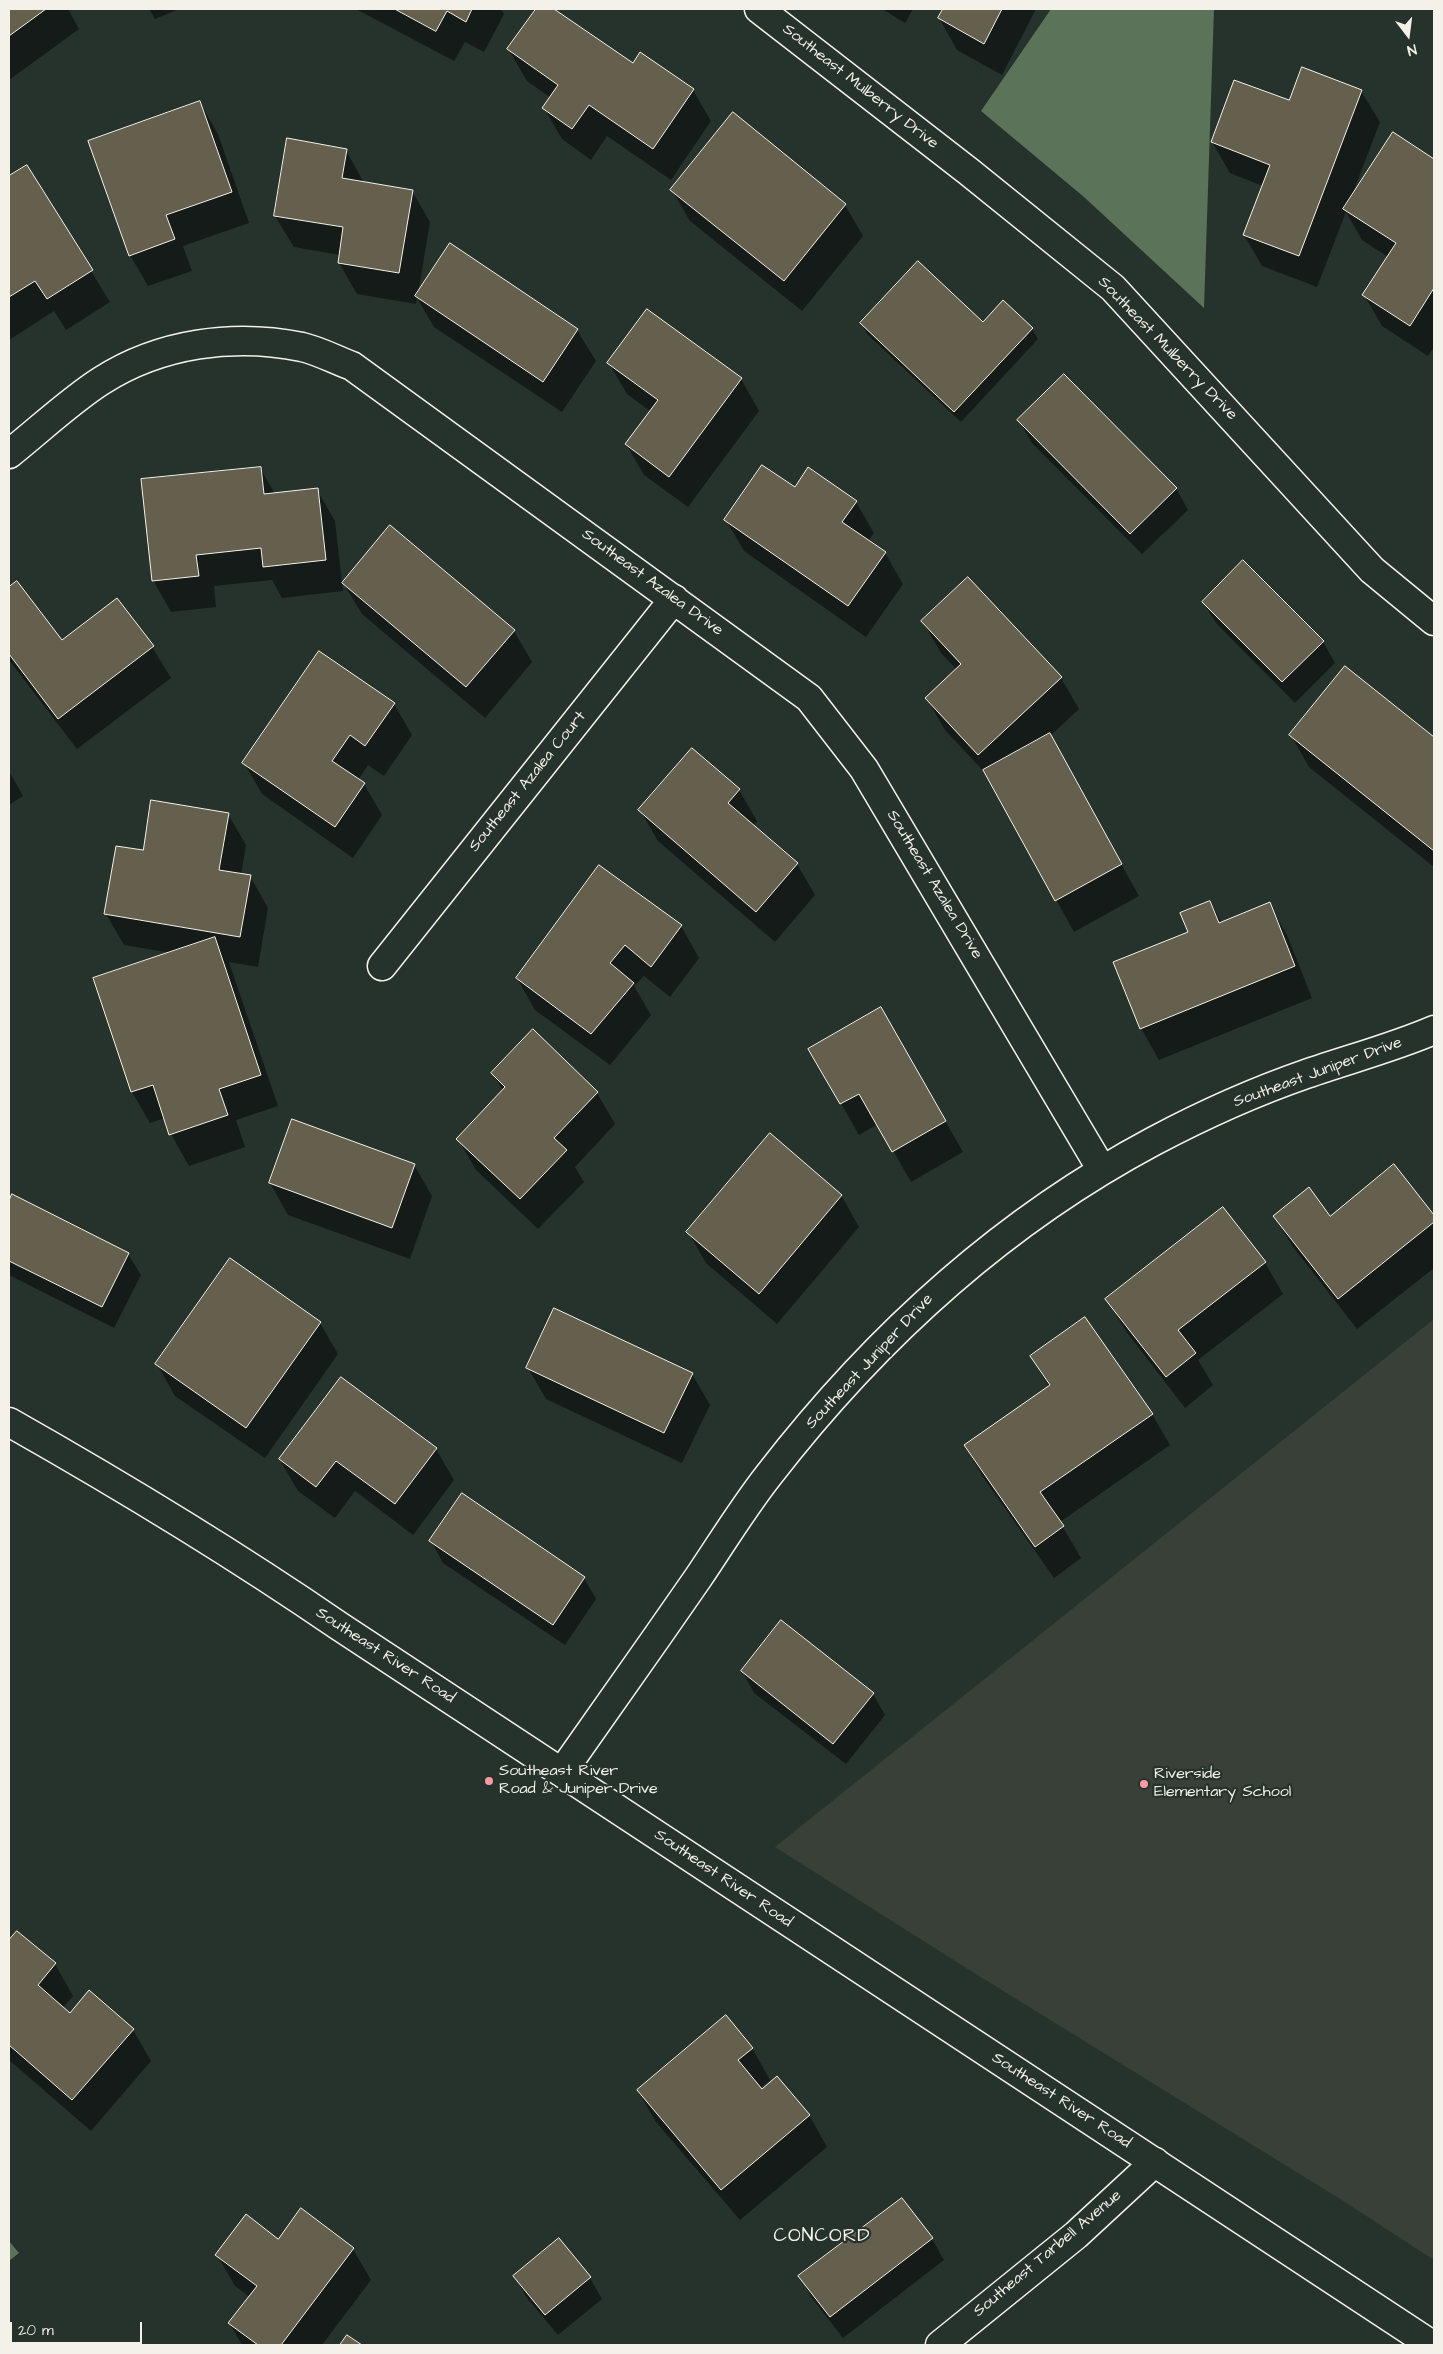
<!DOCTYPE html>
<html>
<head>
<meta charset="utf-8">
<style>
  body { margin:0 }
  #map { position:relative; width:1443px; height:2354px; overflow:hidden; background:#26332d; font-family:"Architects Daughter",sans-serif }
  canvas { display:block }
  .frame { position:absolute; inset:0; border:10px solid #f4f1e8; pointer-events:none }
  .north { position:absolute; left:1383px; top:10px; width:50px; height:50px; -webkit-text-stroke:4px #26332d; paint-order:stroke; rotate:165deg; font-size:14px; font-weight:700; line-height:20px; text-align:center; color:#f4f1e8 }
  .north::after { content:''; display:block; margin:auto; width:18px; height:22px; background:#f4f1e8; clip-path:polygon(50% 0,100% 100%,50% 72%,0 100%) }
  .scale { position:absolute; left:10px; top:2322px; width:132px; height:22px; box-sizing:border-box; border:2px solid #f4f1e8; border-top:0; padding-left:6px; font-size:15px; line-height:18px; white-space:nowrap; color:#f4f1e8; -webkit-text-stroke:4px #26332d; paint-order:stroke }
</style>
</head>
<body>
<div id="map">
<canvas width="1443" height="2354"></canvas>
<div class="frame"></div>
<div class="north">N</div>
<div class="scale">20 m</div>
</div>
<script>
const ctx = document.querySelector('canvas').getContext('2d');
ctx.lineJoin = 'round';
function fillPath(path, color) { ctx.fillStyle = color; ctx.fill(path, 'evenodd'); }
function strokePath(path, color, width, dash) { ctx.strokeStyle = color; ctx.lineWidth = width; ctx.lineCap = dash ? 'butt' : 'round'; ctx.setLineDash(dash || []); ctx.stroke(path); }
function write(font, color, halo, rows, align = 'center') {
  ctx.font = font + ' "Architects Daughter",sans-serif'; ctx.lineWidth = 4.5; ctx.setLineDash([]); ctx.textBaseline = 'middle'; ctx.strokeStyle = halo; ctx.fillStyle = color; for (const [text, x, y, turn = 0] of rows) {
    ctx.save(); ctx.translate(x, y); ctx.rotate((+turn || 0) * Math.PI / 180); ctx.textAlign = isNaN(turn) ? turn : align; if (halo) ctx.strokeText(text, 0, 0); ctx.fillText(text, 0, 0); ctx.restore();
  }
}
const built = new Path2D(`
  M1434,1319V2260L1345,2202L971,1971L775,1847Z`);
const green = new Path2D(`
  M1051,9H1214L1204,308L1084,197L981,111Z
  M9,2241L19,2253L9,2261Z`);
const shadow = new Path2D(`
  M9,9H68L79,29L9,80Z
  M149,9H179L155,19Z
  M356,9H501L504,14L484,52L465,42L454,61Z
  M537,9H552L633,65L693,90L711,121L671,180L607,136L591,160L562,139L544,108L551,98L527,81L509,50Z
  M882,9H913L905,23Z
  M945,9H1036L1002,75L957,50L939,18Z
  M1361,91L1380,122L1352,195L1393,134L1434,160V347L1428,356L1382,326L1364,295L1388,257L1362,240L1346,212L1317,287L1262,266L1244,235L1263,186L1230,173L1212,142L1290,102Z
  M200,103L218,134L249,223L183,246L192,271L148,286L130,255Z
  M346,150L364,183L412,191L430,222L418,294L577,330L596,361L562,412L434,327L417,298L416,304L357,294L339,263L340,255L294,247L275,216Z
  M26,166L110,302L66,330L54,311L9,340V177Z
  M672,190L845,205L863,236L802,311L690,221Z
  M861,323L983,324L1032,329L1038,339L961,422L867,334Z
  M609,363L741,379L759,411L688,507L644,475L626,444L650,411L627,394Z
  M1019,420L1176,488L1188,510L1142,554L1031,442Z
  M260,468L275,494L317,490L335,521L343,591L282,598L272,580L214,586L216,607L171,612L153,580Z
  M795,489L856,502L874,533L868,541L885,553L903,584L866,637L744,551L726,520Z
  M17,583L62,641L152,647L171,678L77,749L9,660V589Z
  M343,583L514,631L532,662L485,718L362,614Z
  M1203,602L1323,642L1335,663L1295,703L1216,623Z
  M923,622L1061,678L1079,709L1050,736L1139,896L1074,932L988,776L945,730L927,699L957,670L941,653Z
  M1345,667L1434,739V867L1309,767L1291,735Z
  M394,704L412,735L384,776L368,765L358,780L364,784L382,815L353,858L262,794L244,763Z
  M9,771L23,796L9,805Z
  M739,790L757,821L753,826L797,864L815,895L775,942L658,841L640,810Z
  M228,814L246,845L241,875L250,876L268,908L258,967L229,962L278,1106L236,1120L245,1147L189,1166L171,1134L165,1118L150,1123L132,1092L172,953L124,945L106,914L144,852Z
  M1210,902L1222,923L1269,904L1287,935L1312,998L1159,1060L1141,1028L1189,933Z
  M681,926L699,958L670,997L644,976L634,986L651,1015L610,1065L535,1010L517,978Z
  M881,1009L963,1152L911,1182L878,1124L859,1135L810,1049Z
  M533,1031L597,1093L615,1124L575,1167L584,1182L538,1229L476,1170L458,1139L503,1091L493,1073Z
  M293,1121L414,1165L432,1196L410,1259L288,1215L270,1183Z
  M1394,1166L1434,1217V1268L1357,1329L1293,1247L1274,1216L1330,1218Z
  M13,1195L128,1254L141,1275L114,1328L9,1275V1204Z
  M841,1195L859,1227L777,1324L706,1263L688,1232Z
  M1223,1209L1265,1263L1283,1294L1198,1360L1213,1385L1185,1408L1125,1330L1107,1299Z
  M320,1323L338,1354L265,1458L175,1396L157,1364Z
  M1031,1357L1152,1414L1170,1445L1060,1522L1081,1558L1054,1578L983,1477L965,1446L1049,1387Z
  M528,1368L692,1374L710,1405L682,1463L546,1399Z
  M436,1449L454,1480L413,1535L355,1491L335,1518L298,1491L280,1460Z
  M431,1541L584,1578L596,1599L565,1645L443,1563Z
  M742,1671L873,1694L885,1715L846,1764L754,1693Z
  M17,1932L55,1964L73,1996L63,2008L70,2014L133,2030L151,2061L91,2131L9,2060V1942Z
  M752,2048L770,2080L760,2088L809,2115L827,2147L740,2220L656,2122L638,2091Z
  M932,2239L944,2260L843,2338L812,2298L800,2277Z
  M279,2240L353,2249L371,2280L322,2345H242L230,2324L250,2297L235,2286L217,2255Z
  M559,2240L590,2278L602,2299L558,2335L527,2298L514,2276Z`);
const building = new Path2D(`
  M9,9H46L9,36Z
  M395,9H472L466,22L447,11L436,31Z
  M536,9H554L633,63L640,52L694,89L653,149L589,105L572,129L542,108L558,85L507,49Z
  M943,9H1002L984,44L938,18Z
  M1302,67L1362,90L1299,256L1243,235L1270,165L1211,142L1234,80L1289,100Z
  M200,101L232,192L166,215L175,239L129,256L88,141Z
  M733,112L846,204L784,281L670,190Z
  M1393,132L1434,159V288L1410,326L1362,295L1396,243L1343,209Z
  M287,138L347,149L342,178L413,190L399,273L338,263L343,227L274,216Z
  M27,165L93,270L47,299L35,281L9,297V176Z
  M450,243L578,329L543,382L415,296Z
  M918,261L983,322L1003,300L1033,328L954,412L860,323Z
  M647,309L742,378L669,477L625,444L658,400L607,363Z
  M1064,374L1177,488L1130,534L1017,420Z
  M762,465L795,487L808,467L857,501L842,522L886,552L848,606L724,520Z
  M261,467L264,494L318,488L326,560L263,567L261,548L196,555L199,576L152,581L141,479Z
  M390,525L515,630L466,687L342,583Z
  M1243,560L1324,641L1282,682L1202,602Z
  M968,577L1062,677L978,755L925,698L961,664L921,621Z
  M17,581L62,640L117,598L154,646L58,719L9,654V587Z
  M319,651L395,703L365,746L350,735L332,761L365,783L335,827L242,763Z
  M1345,666L1434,737V851L1289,735Z
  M1050,733L1122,864L1055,901L983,770Z
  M692,748L740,789L728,803L798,863L756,912L638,810Z
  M151,800L229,813L219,870L251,875L240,937L104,914L116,846L143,850Z
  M599,865L682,925L651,967L625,945L610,963L634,983L591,1034L516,978Z
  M1210,901L1219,923L1270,902L1295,966L1140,1029L1113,962L1188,932L1180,913Z
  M215,937L261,1075L219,1089L228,1115L169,1135L153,1085L131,1092L93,978Z
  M881,1007L946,1121L892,1152L859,1094L840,1104L808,1049Z
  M533,1029L598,1092L554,1138L567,1150L520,1199L456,1139L505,1087L491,1073Z
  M292,1119L415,1164L392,1228L269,1183Z
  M770,1133L842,1195L759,1294L686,1232Z
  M1394,1164L1434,1215V1222L1338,1299L1273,1216L1309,1187L1330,1216Z
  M12,1194L129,1253L102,1307L9,1261V1201Z
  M1223,1207L1266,1262L1178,1330L1196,1353L1166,1377L1105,1299Z
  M230,1258L321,1322L246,1428L155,1364Z
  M554,1308L693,1373L664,1433L526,1368Z
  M1085,1317L1153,1414L1040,1492L1064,1526L1035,1547L964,1445L1050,1385L1030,1356Z
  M341,1377L437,1448L395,1504L336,1461L316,1487L279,1459Z
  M462,1493L585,1577L553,1625L429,1541Z
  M781,1620L874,1693L833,1744L741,1671Z
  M17,1931L56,1963L38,1985L70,2013L89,1990L134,2029L72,2100L9,2045V1940Z
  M726,2015L753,2048L738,2060L762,2089L777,2076L810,2115L721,2190L637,2090Z
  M902,2198L933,2238L830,2317L798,2276Z
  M301,2208L354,2248L281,2345H258L228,2323L257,2286L215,2255L246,2214L278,2239Z
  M559,2238L591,2277L545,2315L513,2276Z
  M347,2335L362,2345H340Z`);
const street = new Path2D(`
  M759,9L968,171L1113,288L1372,570L1434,621
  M9,454C38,431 71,400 101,381C160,343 234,333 302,347C319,351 336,360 352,366L809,698L864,769L1102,1170
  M382,966L674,599
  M562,1772C607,1708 653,1643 698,1578C721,1544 743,1508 768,1476C873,1340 1002,1222 1154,1141C1203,1115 1254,1092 1306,1074C1349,1059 1392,1048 1434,1030
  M940,2345L1076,2235L1155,2162`);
const secondary = new Path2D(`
  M9,1422C122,1486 231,1552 339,1626L1432,2345`);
const markers = [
  [489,1781,5,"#ff9aa2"],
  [1144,1784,5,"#ff9aa2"]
];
const streetNames = [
  ["Southeast Mulberry Drive",860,87,38],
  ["Southeast Mulberry Drive",1167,349,46],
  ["Southeast Azalea Drive",652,583,36],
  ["Southeast Azalea Court",528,782,-51],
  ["Southeast Azalea Drive",934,885,59],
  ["Southeast Juniper Drive",1318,1073,-20],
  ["Southeast Juniper Drive",870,1362,-47],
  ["Southeast River Road",385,1656,33],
  ["Southeast River Road",723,1879,34],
  ["Southeast River Road",1061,2101,33],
  ["Southeast Tarbell Avenue",1048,2254,-40]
];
const poiNames = [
  ["Southeast River",499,1772],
  ["Road & Juniper Drive",499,1790],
  ["Riverside",1154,1775],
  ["Elementary School",1154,1793]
];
const quarterNames = [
  ["CONCORD",822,2237]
];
fillPath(built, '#394037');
fillPath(green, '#5b7358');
fillPath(shadow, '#0007');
fillPath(building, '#65604e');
strokePath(building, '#f4f1e8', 1);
strokePath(street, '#f4f1e8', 31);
strokePath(secondary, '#f4f1e8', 31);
strokePath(street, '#26332d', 28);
strokePath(secondary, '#26332d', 28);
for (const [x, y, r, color] of markers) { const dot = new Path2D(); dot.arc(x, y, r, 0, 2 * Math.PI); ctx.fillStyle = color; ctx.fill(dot); strokePath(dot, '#26332d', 2); }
write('16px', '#f4f1e8', '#26332d', streetNames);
write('16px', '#f4f1e8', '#26332d', poiNames, 'left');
ctx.letterSpacing = '1px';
write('19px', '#f4f1e8', '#26332d', quarterNames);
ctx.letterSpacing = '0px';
</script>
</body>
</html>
